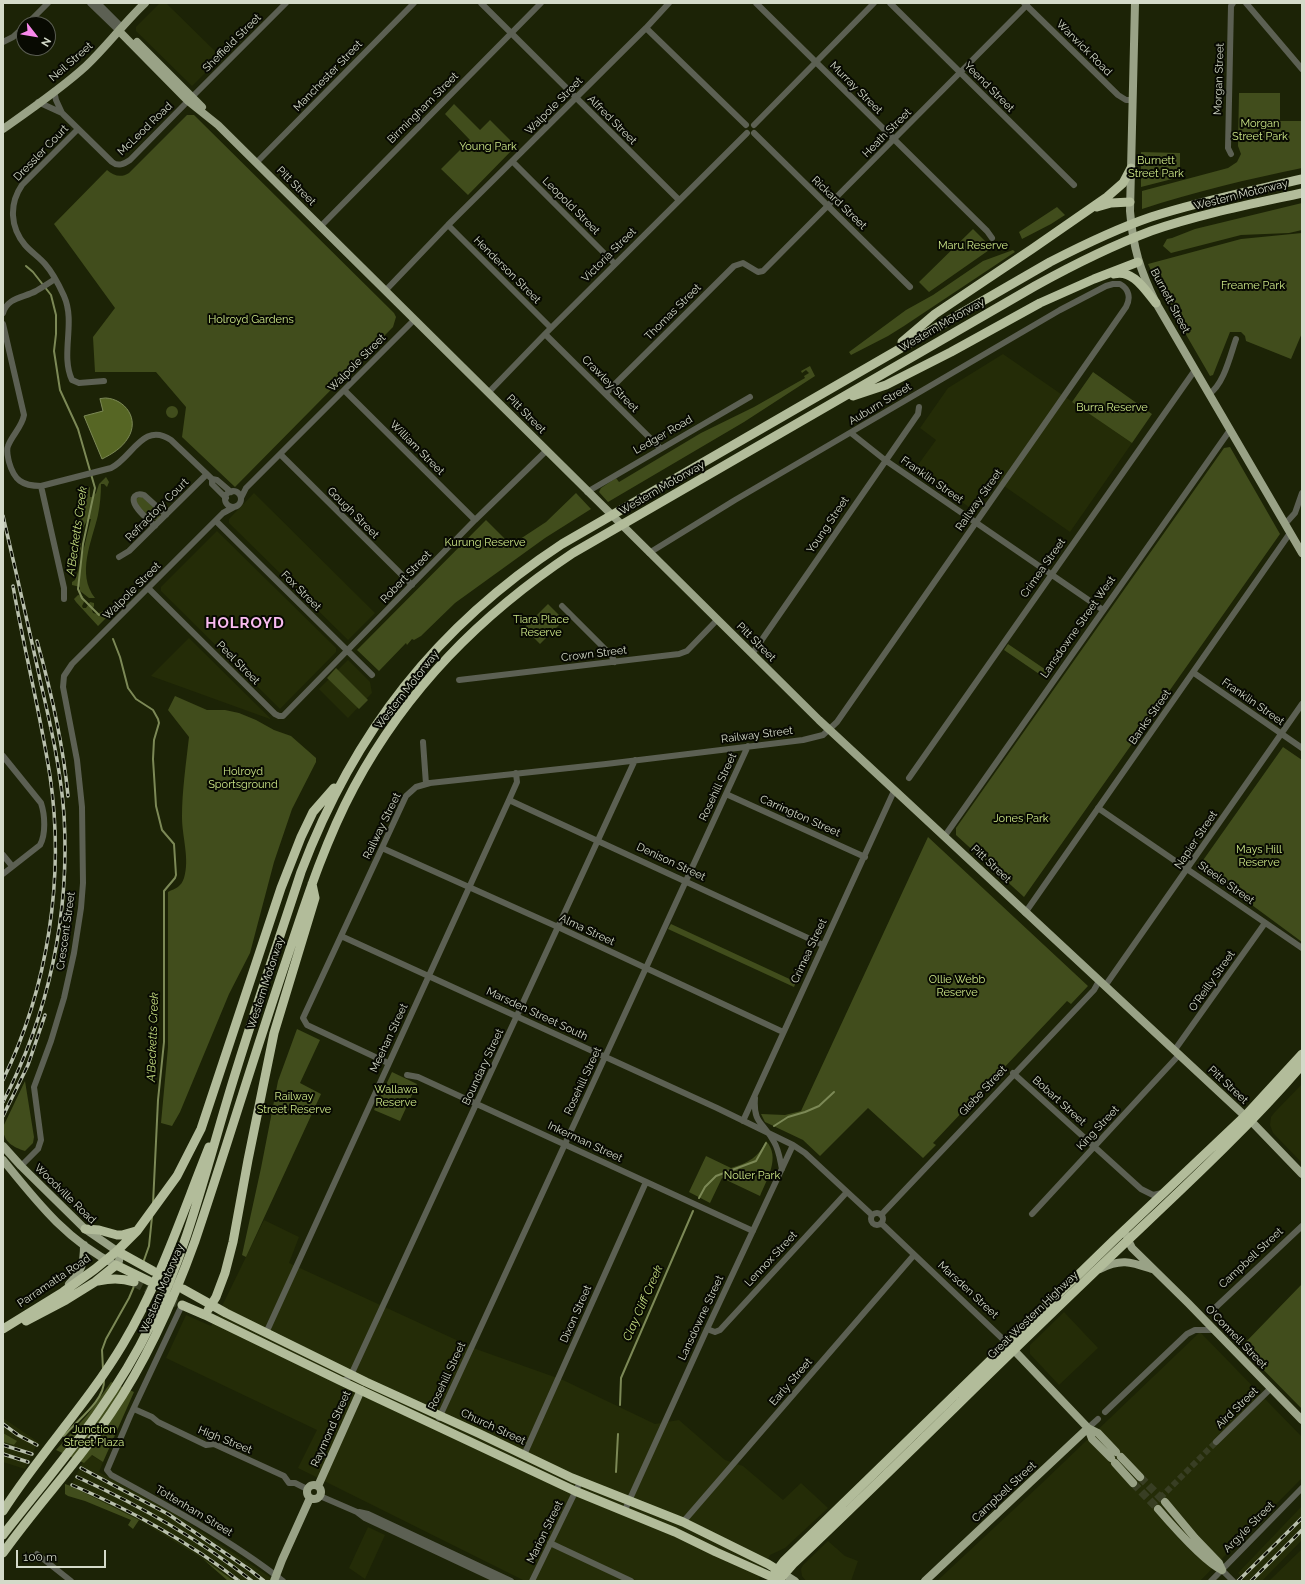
<!DOCTYPE html>
<html>
<head>
<meta charset="utf-8">
<style>
  body { margin:0 }
  #map { position:relative; width:1305px; height:1584px; overflow:hidden; background:#1c2306; font-family:Raleway,sans-serif }
  canvas { display:block }
  .frame { position:absolute; inset:0; border:4px solid #d4dac9; pointer-events:none }
  .north { position:absolute; left:16px; top:16px; width:40px; height:40px; box-sizing:border-box; background:#080a02; border:1px solid #5a5d52; border-radius:50%; rotate:121deg; font-size:11px; font-weight:700; line-height:16px; text-align:center; color:#d4dac9 }
  .north::after { content:''; display:block; margin:auto; width:14px; height:18px; background:#f888eb; clip-path:polygon(50% 0,100% 100%,50% 72%,0 100%) }
  .scale { position:absolute; left:16px; top:1550px; width:90px; height:18px; box-sizing:border-box; border:2px solid #d4dac9; border-top:0; padding-left:5px; font-size:12px; line-height:14px; white-space:nowrap; color:#d4dac9; -webkit-text-stroke:3px #080a02; paint-order:stroke }
</style>
</head>
<body>
<div id="map">
<canvas width="1305" height="1584"></canvas>
<div class="frame"></div>
<div class="north">N</div>
<div class="scale">100 m</div>
</div>
<script>
const ctx = document.querySelector('canvas').getContext('2d');
ctx.lineJoin = 'round';
function fillPath(path, color) { ctx.fillStyle = color; ctx.fill(path, 'evenodd'); }
function strokePath(path, color, width, dash) { ctx.strokeStyle = color; ctx.lineWidth = width; ctx.lineCap = dash ? 'butt' : 'round'; ctx.setLineDash(dash || []); ctx.stroke(path); }
function write(font, color, halo, rows, align = 'center') {
  ctx.font = font + ' Raleway,sans-serif'; ctx.lineWidth = 4; ctx.setLineDash([]); ctx.textBaseline = 'middle'; ctx.strokeStyle = halo; ctx.fillStyle = color; for (const [text, x, y, turn = 0] of rows) {
    ctx.save(); ctx.translate(x, y); ctx.rotate((+turn || 0) * Math.PI / 180); ctx.textAlign = isNaN(turn) ? turn : align; if (halo) ctx.strokeText(text, 0, 0); ctx.fillText(text, 0, 0); ctx.restore();
  }
}
const built = new Path2D(`
  M160,3H166L221,57L192,86L136,31V27Z
  M1003,354L1132,443L1070,532L994,479L973,510L915,469L936,440L920,428L948,388Z
  M254,493L375,613L348,640L229,523V519Z
  M217,531L336,648V652L280,709L161,591V587Z
  M189,638L270,718V719L151,676Z
  M348,660L370,682L372,693L348,718L319,689Z
  M1302,1084V1163L1273,1133L1270,1125L1271,1117L1274,1113Z
  M264,1220L299,1237L289,1263L476,1349L563,1380L655,1424L679,1420L725,1460L743,1466L783,1500L801,1483L828,1508L785,1548L770,1555L759,1579L762,1581H525L298,1468L317,1430L166,1358L186,1315L211,1326L224,1302Z
  M1064,1312L1098,1348L1059,1385L1030,1354V1345Z
  M1200,1332L1302,1437V1478L1200,1581H937L1040,1485Z
  M3,1418L38,1442L25,1469L3,1462V1442L14,1445L16,1442L3,1433Z
  M91,1455L103,1462L99,1472L172,1512L276,1581H234L203,1559L139,1520L71,1486L82,1463Z
  M1302,1506V1540L1262,1581H1246L1238,1573Z
  M368,1527L385,1535L365,1579L349,1568Z
  M828,1541L845,1556L858,1561L851,1581H806L802,1576L801,1569L803,1565Z
  M1302,1549V1581H1269L1301,1550Z`);
const green = new Path2D(`
  M1239,93H1280V121H1302V168C1248,179 1194,192 1142,209V191L1228,168L1237,162L1241,154L1238,146Z
  M454,104L480,130L490,120L516,146L468,195L441,169L470,140L445,114Z
  M187,115H194L394,313L396,317L393,327L235,487L182,437L186,407L156,372H95L93,337L115,308L54,224L107,170C114,176 121,178 129,173Z
  M1141,152L1180,153V177L1141,187Z
  M1302,203V230L1289,233L1241,235L1171,253L1163,246L1167,239L1172,238L1195,229Z
  M1057,207L1065,215L1051,224L1022,239L1019,232Z
  M973,229L992,248L929,292L919,282Z
  M1302,233V333L1291,359L1246,341L1245,336L1241,332H1230L1213,375L1210,376L1159,288L1148,264L1241,239Z
  M1013,250L1015,252L904,326L888,336L851,355L849,352L906,310L933,295L983,261Z
  M810,366L815,376L744,422L608,502L599,492L601,488L616,478L619,482L701,433L754,407L805,378L804,376L809,373L806,370L802,373L801,371Z
  M1093,372L1152,414L1132,443L1072,402Z
  M166 412a6 6 0 1 1 12 0a6 6 0 1 1-12 0Z
  M1230,447L1280,534L1024,897L956,835V828L1224,448Z
  M106,477L109,482L107,487L104,484H101C101,494 100,505 98,515C92,541 76,574 95,598H89L80,591V587L72,585V582L75,580L78,572L91,519H88L81,531V549L76,559L77,569L67,573L68,566L80,515L84,490L90,487V497H92L96,493L99,484Z
  M576,493L591,509L545,538L455,603L421,636L414,640L412,639L407,645L406,643L379,671L357,650L486,520L511,545L546,522Z
  M141,496L160,513V518L157,520H153L136,504V499Z
  M78,595L83,596L84,602L82,606L83,608H86L90,602L94,603V606L92,610L93,613L97,614L103,611L109,615L98,626L76,602L74,599Z
  M548,604L564,620L540,644L524,628Z
  M1008,644L1049,672L1045,678L1004,650Z
  M336,668L368,700L359,709L327,678Z
  M175,696L207,710H225L239,713L256,720L274,730L291,736L316,758V762L292,809L274,862L250,953L229,994L180,1112L172,1126L161,1123L168,1047V892C176,888 181,887 184,878C190,859 182,837 182,817C182,791 186,764 189,737L168,710Z
  M1283,747L1302,760V942L1199,866Z
  M928,837L1088,986L1071,1004L1067,1001L933,1143L936,1145L923,1158L868,1108L820,1156L803,1140L765,1122L761,1114L785,1115L801,1111Z
  M671,924L796,982L794,987L668,929Z
  M297,1029L320,1040L300,1083L321,1094L246,1257L242,1255L261,1168L278,1081Z
  M392,1072L417,1084L400,1121L374,1110Z
  M25,1081L34,1137L33,1143L25,1151C13,1147 3,1142 3,1127Z
  M766,1141C781,1157 767,1179 760,1196L722,1178L710,1203L689,1192L706,1156L731,1168C748,1163 759,1157 766,1141Z
  M1302,1284V1409L1241,1347Z
  M111,1382L134,1392L103,1462L92,1455L84,1463L56,1450L88,1414Z
  M3,1433L17,1441L14,1445L3,1442Z
  M65,1484L71,1486L139,1520L133,1529L128,1525L131,1520L85,1501L68,1496L65,1494Z
  M203,1559L234,1581H228Z`);
const water = new Path2D(`
  M106,398C125,399 140,419 128,438C122,448 112,454 102,459L84,416L103,411L100,399Z`);
const stream = new Path2D(`
  M26,266L33,272L51,295L56,315V334L54,351L60,390L78,429L95,488L83,544L78,589L82,598L99,615
  M113,639L120,657L128,688L136,699L153,710L158,719L159,723L154,740L153,759L156,806L162,830L174,844L176,875L175,878L164,891V1042L158,1100L153,1204
  M774,1126L788,1117L805,1112L819,1106L834,1092
  M699,1198L705,1187L716,1176L756,1161L766,1143
  M143,1263L149,1246L152,1217
  M103,1369L102,1350L106,1339L129,1298L135,1284
  M620,1405L621,1378L693,1211
  M64,1436C76,1421 105,1401 104,1380
  M616,1472L618,1434`);
const minorTunnel = new Path2D(`
  M1160,1498L1216,1442`);
const majorTunnel = new Path2D(`
  M1140,1477L1165,1502
  M1133,1483L1158,1509`);
const highwayTunnel = new Path2D(`
  M149,1281L167,1299L182,1305
  M134,1282L157,1294`);
const minor = new Path2D(`
  M90,3L119,31
  M98,3L122,27
  M481,3L679,200
  M756,3L987,231L992,238
  M890,3L1074,185
  M1024,3L1118,95L1126,100H1133
  M1246,3L1302,69
  M27,24L48,3
  M646,28L746,125
  M3,42L13,37L24,27
  M54,91L56,100L62,113
  M192,97L286,3
  M38,102L62,113L112,162C118,167 124,164 130,160L188,101
  M754,125L874,3
  M78,129L22,185C9,204 10,227 25,245C31,252 39,257 45,264C53,273 59,285 64,296C76,323 60,354 72,380L79,383L104,381
  M754,133L910,287
  M1231,154L1228,148L1231,6L1233,3
  M512,161L615,264
  M256,163L414,3
  M448,225L551,328
  M320,227L541,3
  M385,291L448,225L646,28L669,3
  M3,313C8,297 23,298 36,291C43,287 49,283 55,279
  M3,324L24,415C22,427 12,435 8,446C6,451 8,457 9,462C14,480 22,486 41,486L111,468C132,458 143,421 171,440L212,479L217,480L231,492
  M545,334L660,448
  M344,390L475,520
  M488,393L545,334L747,133
  M606,393L734,266L743,263L758,272L763,271L1027,5
  M1209,394C1224,384 1230,356 1236,339
  M851,433L885,460L1103,610
  M280,454L412,585
  M212,479V484L226,498
  M41,486L64,588V599
  M225 499a8 8 0 1 1 16 0a8 8 0 1 1-16 0Z
  M587,492L750,397
  M241,498L246,488L414,320
  M216,521L372,675
  M1285,524L1295,513L1302,493
  M155,526C150,521 128,504 135,496C138,493 141,494 144,495L166,515
  M119,557L129,551L207,474
  M148,588L275,714L279,716H283L475,520L546,451
  M562,606L611,655L615,662
  M752,654L918,414L919,407
  M1194,673L1302,748
  M459,680L679,654L687,651L717,620
  M423,742L426,784
  M3,756L41,803C45,815 46,834 40,845L3,874
  M909,778L1195,370
  M726,794L865,857
  M509,800L823,945
  M1098,808L1302,948
  M944,837L1230,430
  M382,848L558,927L783,1032
  M3,855L12,866
  M1025,913L1290,533
  M341,936L717,1108L793,1145L805,1153L872,1215
  M1105,986L1302,704
  M1174,1051L1265,923
  M388,1063L307,1025L303,1018L406,796L416,787L430,783L606,764L803,740L823,735L837,722L1126,307C1131,298 1129,289 1120,284H1113L1106,286L1060,310L735,500L649,553
  M1013,1073L1141,1189L1153,1195L1162,1193
  M407,1075L418,1077L753,1231
  M755,1098C753,1125 764,1122 774,1142C779,1150 780,1160 782,1169
  M743,1121L894,791
  M21,1166L38,1149L41,1140L34,1087L51,1041L64,998L74,953L81,908L83,883L82,807L77,760L63,687L64,676L72,664L223,513L234,507
  M871 1219a6 6 0 1 1 12 0a6 6 0 1 1-12 0Z
  M1032,1214L1179,1055
  M881,1215L1094,990L1099,981
  M881,1223L1008,1344
  M182,1305L130,1416L107,1470L111,1475C168,1506 232,1541 283,1581
  M1216,1307L1302,1226
  M707,1329L715,1332L720,1330L847,1192
  M266,1333L509,800L517,782L516,773
  M341,1381L347,1379L351,1375L635,760
  M134,1409L152,1417L158,1422L206,1445L214,1444L284,1476L289,1483H295L307,1489
  M1105,1412L1187,1334L1195,1330H1214
  M439,1418L748,746
  M1088,1428L1098,1419
  M1216,1442L1271,1388
  M524,1455L646,1182
  M320,1496L357,1512L365,1518L499,1581
  M359,1512L368,1514L511,1581
  M624,1512L707,1329L793,1145
  M683,1522L914,1255
  M550,1543L631,1581
  M37,1554L71,1581
  M1222,1570L1233,1581
  M532,1581L580,1482
  M1211,1581L1302,1488`);
const major = new Path2D(`
  M1135,3L1130,211C1133,248 1140,270 1156,303L1302,553
  M119,31L188,101L218,125L819,720L1245,1116
  M137,42L202,107
  M3,129C30,110 62,88 86,66C107,46 124,23 145,3
  M1251,1121L1302,1174
  M3,1146L21,1166L85,1229L117,1251
  M3,1160C37,1202 67,1241 116,1265L119,1261L120,1253
  M1127,1236L1128,1240L1132,1248L1188,1303L1302,1420
  M1100,1269C1121,1258 1131,1262 1152,1269
  M69,1284C82,1271 84,1263 84,1245
  M1010,1346L1088,1428L1092,1439L1111,1458
  M1088,1428L1098,1433L1116,1452
  M1121,1457L1140,1477
  M1115,1463L1133,1483
  M307 1492a7 7 0 1 1 14 0a7 7 0 1 1-14 0Z
  M318,1486L361,1390
  M1165,1502L1195,1538L1219,1563L1222,1570
  M1158,1509C1171,1524 1205,1563 1222,1570
  M784,1574L795,1581
  M274,1581L282,1560L310,1498
  M925,1581L1088,1428`);
const highway = new Path2D(`
  M1097,207L1111,203L1130,202
  M1114,274C1133,269 1145,290 1156,303
  M902,342L935,314L1032,249L1107,197L1123,183L1131,168
  M853,396L886,385L951,352L1040,303L1094,279L1138,262
  M85,1229L99,1230L117,1235H122L136,1231
  M117,1251L153,1271
  M99,1281C111,1278 122,1278 134,1282
  M183,1289L226,1313L366,1382L478,1433L572,1478L683,1522L768,1564L781,1572
  M182,1305L205,1315L341,1381L575,1491L675,1532L716,1552L779,1580L793,1564C890,1472 985,1377 1081,1285C1156,1212 1234,1144 1302,1065
  M208,1310L216,1297L225,1273L233,1242L248,1160L274,1033L315,898L312,884
  M26,1321L66,1300L95,1282L116,1265L149,1281
  M3,1329L63,1292L95,1269L117,1251L137,1231L177,1176L201,1129L281,888L301,837L313,812L334,788
  M3,1511C40,1453 88,1403 123,1344C160,1282 182,1214 209,1147
  M3,1535C57,1466 113,1403 151,1324C185,1254 204,1178 226,1104C249,1026 276,949 301,872C354,732 437,626 562,544L1050,262C1083,245 1116,229 1151,217C1200,201 1251,191 1302,179
  M3,1553C37,1505 78,1462 111,1413C147,1360 173,1302 195,1241C226,1149 254,1056 285,964C305,904 324,843 354,787C407,689 480,615 573,553L1035,286C1073,265 1111,246 1151,231C1200,214 1252,204 1302,193
  M772,1577L784,1561L1113,1241L1245,1116L1302,1054`);
const rail = new Path2D(`
  M3,516C16,572 29,628 41,684C51,727 61,771 64,815C70,914 49,1014 3,1102
  M37,641C51,691 63,743 68,796
  M3,1080C48,988 65,877 50,776C40,712 24,649 13,586
  M3,1116L28,1065L45,1015
  M3,1424L18,1435L37,1445
  M3,1445L32,1454
  M3,1454L28,1462
  M81,1468L168,1514L250,1570L264,1581
  M77,1477C139,1505 199,1539 252,1581
  M72,1485C128,1509 191,1543 239,1581
  M1238,1581L1302,1518
  M1251,1581L1302,1530`);
const streetNames = [
  ["Sheffield Street",232,43,-45],
  ["Warwick Road",1084,48,45],
  ["Neil Street",71,62,-41],
  ["Manchester Street",328,76,-46],
  ["Morgan Street",1219,79,-88],
  ["Yeend Street",989,87,45],
  ["Murray Street",856,88,45],
  ["Walpole Street",554,106,-45],
  ["Birmingham Street",423,108,-45],
  ["Alfred Street",612,120,45],
  ["McLeod Road",145,129,-44],
  ["Heath Street",887,133,-45],
  ["Dressler Court",41,153,-46],
  ["Pitt Street",296,186,45],
  ["Western Motorway",1241,195,-14],
  ["Rickard Street",839,203,44],
  ["Leopold Street",571,206,45],
  ["Victoria Street",609,255,-45],
  ["Henderson Street",507,270,45],
  ["Burnett Street",1170,301,62],
  ["Thomas Street",673,312,-45],
  ["Western Motorway",942,325,-30],
  ["Walpole Street",357,363,-45],
  ["Crawley Street",610,384,45],
  ["Auburn Street",880,404,-31],
  ["Pitt Street",526,414,45],
  ["Ledger Road",663,435,-30],
  ["William Street",417,448,45],
  ["Franklin Street",932,480,35],
  ["Western Motorway",662,488,-30],
  ["Railway Street",979,500,-55],
  ["Refractory Court",157,510,-45],
  ["Gough Street",353,513,45],
  ["Young Street",828,525,-56],
  ["Crimea Street",1043,568,-55],
  ["Robert Street",406,577,-46],
  ["Walpole Street",132,591,-45],
  ["Fox Street",301,591,45],
  ["Lansdowne Street West",1078,627,-55],
  ["Pitt Street",756,642,45],
  ["Crown Street",594,654,-7],
  ["Peel Street",238,663,45],
  ["Western Motorway",407,690,-52],
  ["Franklin Street",1253,702,35],
  ["Banks Street",1150,717,-55],
  ["Railway Street",757,735,-7],
  ["Rosehill Street",718,787,-65],
  ["Carrington Street",800,816,24],
  ["Railway Street",382,826,-64],
  ["Napier Street",1196,840,-56],
  ["Denison Street",671,862,25],
  ["Pitt Street",991,864,43],
  ["Steele Street",1226,883,35],
  ["Alma Street",587,930,25],
  ["Crescent Street",66,931,-82],
  ["Crimea Street",809,951,-65],
  ["O'Reilly Street",1212,981,-55],
  ["Western Motorway",266,983,-72],
  ["Marsden Street South",537,1014,25],
  ["Meehan Street",389,1038,-65],
  ["Boundary Street",483,1067,-65],
  ["Rosehill Street",583,1081,-65],
  ["Pitt Street",1228,1085,43],
  ["Glebe Street",983,1091,-47],
  ["Bobart Street",1059,1101,42],
  ["King Street",1098,1128,-47],
  ["Inkerman Street",585,1142,25],
  ["Woodville Road",65,1194,44],
  ["Campbell Street",1251,1258,-43],
  ["Lennox Street",771,1259,-47],
  ["Parramatta Road",54,1281,-34],
  ["Western Motorway",162,1289,-67],
  ["Marsden Street",968,1290,43],
  ["Dixon Street",576,1314,-66],
  ["Great Western Highway",1033,1315,-44],
  ["Lansdowne Street",701,1318,-65],
  ["O'Connell Street",1236,1337,46],
  ["Rosehill Street",447,1376,-65],
  ["Early Street",791,1382,-49],
  ["Aird Street",1237,1408,-44],
  ["Church Street",493,1427,25],
  ["Raymond Street",331,1429,-66],
  ["High Street",225,1440,22],
  ["Campbell Street",1004,1492,-43],
  ["Tottenham Street",194,1511,31],
  ["Argyle Street",1249,1527,-45],
  ["Marion Street",545,1532,-64]
];
const parkNames = [
  ["Morgan",1260,124],
  ["Street Park",1260,137],
  ["Young Park",488,147],
  ["Burnett",1156,161],
  ["Street Park",1156,174],
  ["Maru Reserve",973,246],
  ["Freame Park",1253,286],
  ["Holroyd Gardens",251,320],
  ["Burra Reserve",1112,408],
  ["Kurung Reserve",485,543],
  ["Tiara Place",541,620],
  ["Reserve",541,633],
  ["Holroyd",243,772],
  ["Sportsground",243,785],
  ["Jones Park",1021,819],
  ["Mays Hill",1259,850],
  ["Reserve",1259,863],
  ["Ollie Webb",957,980],
  ["Reserve",957,993],
  ["Wallawa",396,1090],
  ["Reserve",396,1103],
  ["Railway",294,1097],
  ["Street Reserve",294,1110],
  ["Noller Park",752,1176],
  ["Junction",94,1430],
  ["Street Plaza",94,1443]
];
const waterNames = [
  ["A'Becketts Creek",77,531,-82],
  ["A'Becketts Creek",153,1037,-88],
  ["Clay Cliff Creek",643,1303,-66]
];
const districtNames = [
  ["HOLROYD",245,623]
];
fillPath(built, '#242c07');
fillPath(green, '#414d1c');
fillPath(water, '#566624');
strokePath(water, '#7c8956', 1);
strokePath(stream, '#7c8956', 2);
strokePath(minorTunnel, '#383e23', 6, [6, 3]);
strokePath(majorTunnel, '#383e23', 8, [8, 4]);
strokePath(highwayTunnel, '#383e23', 9, [9, 4.5]);
strokePath(minor, '#5c6053', 6);
strokePath(major, '#99a286', 8);
strokePath(highway, '#b2bc9a', 9);
strokePath(rail, '#b9c0ad', 3.5);
strokePath(rail, '#080a02', 2, [6]);
write('11px', '#d4dac9', '#080a02', streetNames);
write('11px', '#cce687', '#080a02', parkNames);
write('italic 12px', '#c5de80', '#080a02', waterNames);
ctx.letterSpacing = '1px';
write('bold 15px', '#fabbf1', '#080a02', districtNames);
ctx.letterSpacing = '0px';
</script>
</body>
</html>
